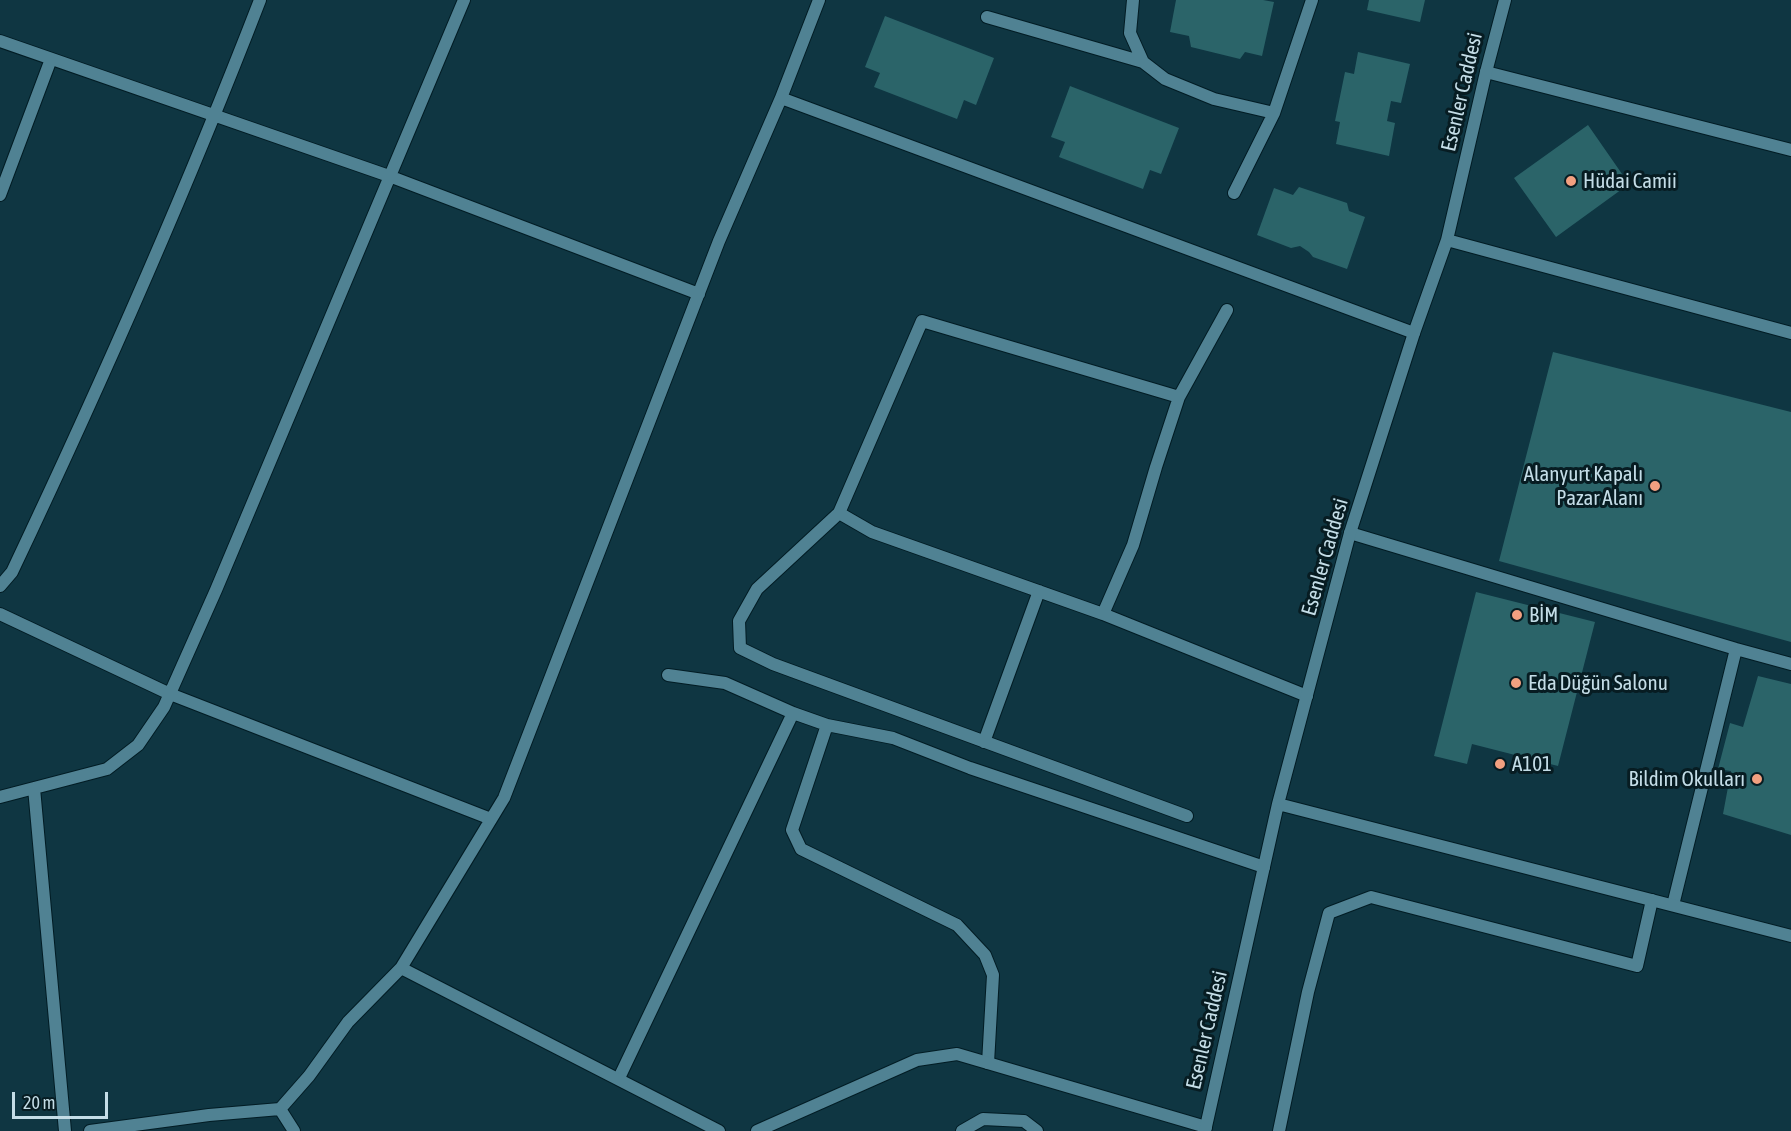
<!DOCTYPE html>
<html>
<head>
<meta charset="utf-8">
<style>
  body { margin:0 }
  #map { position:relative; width:1791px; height:1131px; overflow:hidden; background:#0f3642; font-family:"Asap Condensed",sans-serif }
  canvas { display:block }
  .scale { position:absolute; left:12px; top:1092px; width:96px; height:27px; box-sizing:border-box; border:3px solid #c4dde7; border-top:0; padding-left:8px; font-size:18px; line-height:21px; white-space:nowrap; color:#c4dde7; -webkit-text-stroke:4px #071c22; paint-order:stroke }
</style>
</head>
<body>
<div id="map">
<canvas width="1791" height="1131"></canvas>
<div class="scale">20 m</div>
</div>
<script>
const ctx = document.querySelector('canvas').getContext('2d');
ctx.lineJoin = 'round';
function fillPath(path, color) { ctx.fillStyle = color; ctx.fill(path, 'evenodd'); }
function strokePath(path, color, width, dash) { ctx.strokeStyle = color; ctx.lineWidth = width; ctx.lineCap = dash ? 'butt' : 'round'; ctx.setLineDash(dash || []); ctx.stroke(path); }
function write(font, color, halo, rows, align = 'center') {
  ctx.font = font + ' "Asap Condensed",sans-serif'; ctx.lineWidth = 6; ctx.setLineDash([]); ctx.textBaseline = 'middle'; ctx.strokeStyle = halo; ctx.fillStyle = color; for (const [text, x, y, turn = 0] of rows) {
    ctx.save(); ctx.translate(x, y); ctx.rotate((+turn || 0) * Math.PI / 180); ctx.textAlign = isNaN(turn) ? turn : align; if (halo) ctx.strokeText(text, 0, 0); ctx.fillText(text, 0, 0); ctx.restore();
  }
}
const building = new Path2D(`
  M1176,0H1263L1274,2L1262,56L1245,52L1240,59L1191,47L1189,36L1170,32Z
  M1369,0H1425L1420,22L1367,10Z
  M885,16L994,58L976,105L964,100L957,119L874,87L880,73L865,67Z
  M1358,52L1410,64L1401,103L1391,101L1387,121L1395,123L1389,156L1336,144L1340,122L1335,121L1345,72L1354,74Z
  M1070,86L1179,128L1161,174L1150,170L1143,189L1059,157L1065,142L1051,137Z
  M1588,125L1629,184L1556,237L1514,178Z
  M1299,187L1347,203L1349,211L1365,217L1347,269L1313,257L1309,252L1300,246L1291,248L1257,235L1274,188L1293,195Z
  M1553,352L1791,412V642L1499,561Z
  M1476,592L1595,622L1558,766L1472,744L1467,764L1434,756Z
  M1758,676L1791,684V835L1723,814L1731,771L1718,769L1730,723L1743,727Z`);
const service = new Path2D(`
  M1133,0L1130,33L1143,62L1165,79L1214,99L1274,113
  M987,17L1143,62
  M1234,193L1274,113L1312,0
  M839,513L922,321L1179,397
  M1103,614L1133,545L1156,467L1179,397L1227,310
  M668,675L725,683L793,713L827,725L893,738L970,768L1264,867
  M827,725L792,830L801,849L957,925L985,955L993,975L988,1063
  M984,742L1039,591
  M1187,816L773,664L740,648L739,621L757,589L839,513L872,532L1103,614L1307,696
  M619,1078L793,713
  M962,1131L983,1119L1024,1121L1037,1131
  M1279,1131L1308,992L1329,913L1371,897L1637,966L1652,900`);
const minor = new Path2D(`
  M0,41L389,176L699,294
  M1486,72L1791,150
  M781,98L1414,333
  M0,195L51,59
  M1350,533L1736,649L1791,664
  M0,586L12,572C101,384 185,194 260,0
  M0,614L170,694L491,819
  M34,788L65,1131
  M0,797L107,769L138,745L164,707L216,590L464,0
  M1673,905L1736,649
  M401,968L719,1131
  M280,1109L294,1131
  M90,1131L209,1115L280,1109L309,1076L348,1022L401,968L504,798L719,241L781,98L819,0
  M757,1131L917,1060L957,1054L1206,1127`);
const tertiary = new Path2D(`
  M1447,240L1791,333
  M1278,804L1791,936
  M1205,1131L1278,804L1350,533L1414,333L1447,240L1486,72L1505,0`);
const markers = [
  [1571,181,6,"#f2a080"],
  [1655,486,6,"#f2a080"],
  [1517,615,6,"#f2a080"],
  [1516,683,6,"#f2a080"],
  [1500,764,6,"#f2a080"],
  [1757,779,6,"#f2a080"]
];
const streetNames = [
  ["Esenler Caddesi",1462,92,-77],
  ["Esenler Caddesi",1325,557,-74],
  ["Esenler Caddesi",1207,1030,-77]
];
const poiNames = [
  ["Hüdai Camii",1583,181],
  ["Alanyurt Kapalı",1643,474,"right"],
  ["Pazar Alanı",1643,498,"right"],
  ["BİM",1529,615],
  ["Eda Düğün Salonu",1528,683],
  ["A101",1512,764],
  ["Bildim Okulları",1745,779,"right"]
];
fillPath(building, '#2b6469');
strokePath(service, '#021c24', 14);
strokePath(minor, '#021c24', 14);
strokePath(tertiary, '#021c24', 14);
strokePath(service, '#508293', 12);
strokePath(minor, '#508293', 12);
strokePath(tertiary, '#508293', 12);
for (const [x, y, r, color] of markers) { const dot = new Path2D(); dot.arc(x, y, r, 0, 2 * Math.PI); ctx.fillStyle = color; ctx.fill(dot); strokePath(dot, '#071c22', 2); }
write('21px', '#c4dde7', '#071c22', streetNames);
write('21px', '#c4dde7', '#071c22', poiNames, 'left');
</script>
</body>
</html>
